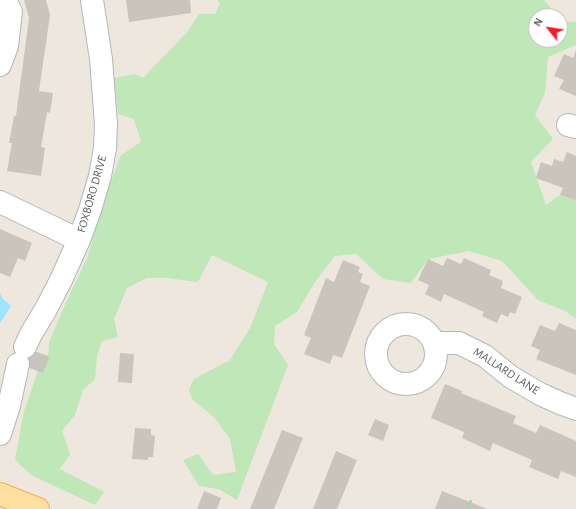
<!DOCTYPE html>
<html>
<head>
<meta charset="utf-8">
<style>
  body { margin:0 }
  #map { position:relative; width:576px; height:509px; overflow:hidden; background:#ede7de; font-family:"Alegreya Sans",sans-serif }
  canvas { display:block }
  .north { position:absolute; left:528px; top:8px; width:40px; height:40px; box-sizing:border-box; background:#fff; border:1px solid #bcbfc0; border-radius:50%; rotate:300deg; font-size:11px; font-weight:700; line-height:16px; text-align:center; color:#585e61 }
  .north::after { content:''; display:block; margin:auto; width:14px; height:18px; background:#f9182b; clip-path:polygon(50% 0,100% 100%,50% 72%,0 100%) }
</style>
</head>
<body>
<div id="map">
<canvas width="576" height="509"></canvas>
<div class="north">N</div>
</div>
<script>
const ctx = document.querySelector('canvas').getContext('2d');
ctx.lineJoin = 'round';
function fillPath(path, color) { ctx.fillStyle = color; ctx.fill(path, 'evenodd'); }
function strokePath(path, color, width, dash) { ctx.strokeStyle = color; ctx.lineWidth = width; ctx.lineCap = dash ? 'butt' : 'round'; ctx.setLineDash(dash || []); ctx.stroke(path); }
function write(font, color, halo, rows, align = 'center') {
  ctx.font = font + ' "Alegreya Sans",sans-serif'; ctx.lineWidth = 3; ctx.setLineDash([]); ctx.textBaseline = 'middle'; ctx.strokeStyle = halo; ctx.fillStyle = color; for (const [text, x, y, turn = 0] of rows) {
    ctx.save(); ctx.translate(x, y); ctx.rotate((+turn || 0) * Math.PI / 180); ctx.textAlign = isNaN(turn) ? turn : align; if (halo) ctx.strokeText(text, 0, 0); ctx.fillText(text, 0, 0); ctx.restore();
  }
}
const green = new Path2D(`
  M218,0H544L557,16H536V40H560V20L561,21L576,22V45L548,57L545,93L535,115L553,139L531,162L546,205L560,195L576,200V319L565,311L538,300L502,261L469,251L428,259L411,283L383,279L356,254L335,256L315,282L297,312L275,326L274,344L288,365L237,500L219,489L199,486L183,460L198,454L213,475L236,472L230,439L214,417L192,399L189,390L194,379L230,360L250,328L268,282L212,255L198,282L166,278H147L127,288L114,319L118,337L102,341L97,356L95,379L83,390L75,415L62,431L70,454L60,469L104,492L95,505L31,475L15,460L24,411L38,371L42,373L48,356L49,342L68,298L88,256L103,203L121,155L141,142L134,119L118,114L114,78L135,74L143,78L188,31L199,14H215L220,4Z`);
const water = new Path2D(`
  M0,293L3,299L11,306L0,323Z`);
const building = new Path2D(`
  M24,0H46L50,15L39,91L53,93L50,113L47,112L41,147L45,148L41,176L7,171L12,143H9L14,116H16L29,18Z
  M126,0H190L191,13L129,22Z
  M576,50V96L559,89L564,80L554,76L564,54L573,58Z
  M567,152L576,156V200L560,195L563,188L536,178L541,162L552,166L554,159L563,162Z
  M0,229L32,243L25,261L18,258L10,277L0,273Z
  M447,258L461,264L464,258L491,270L489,275L503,281L501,288L522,297L515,314L510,312L508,317L501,314L497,323L482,316L484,312L444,294L441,302L425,294L429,285L418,280L428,259L443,266Z
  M343,260L360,267L358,272L363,274L360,282L370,286L342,358L333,355L330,364L304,354L311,338L304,335L326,278L334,282Z
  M559,323L576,330V375L536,359L540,350L531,346L540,325L555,331Z
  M37,352L48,356L42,373L30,368V361L29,358L32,357Z
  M120,353L134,354L132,383L118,382Z
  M445,384L462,391L461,393L516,416L513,423L536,433L540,425L576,441V477L561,471L558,479L529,467L532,460L493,443L490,451L462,438L464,432L431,418Z
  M375,419L389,425L383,441L368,435Z
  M135,428L151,429V435L155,436L153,457H148V460L132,459Z
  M282,430L303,438L274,509H250Z
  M336,451L357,460L337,509H313Z
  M204,491L221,498L217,509H197Z
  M442,491L485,508V509H435Z`);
const minorTunnel = new Path2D(`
  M33,369L39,353`);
const path = new Path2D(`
  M468,509L471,500`);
const minor = new Path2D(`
  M0,65L7,46L11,12L5,0
  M568,125L576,127
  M0,202L79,240
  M376 354a30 30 0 1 1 60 0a30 30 0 1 1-60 0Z
  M434,343H459L485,356L511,377L540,394L560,403L576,409
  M25,347L31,334L46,309L61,280L79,240L90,210L100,176L105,148L106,124L101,59L92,0
  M0,434L9,406L18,364`);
const major = new Path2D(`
  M0,494L38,509`);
const streetNames = [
  ["FOXBORO DRIVE",92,194,-74],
  ["MALLARD LANE",506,371,33]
];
fillPath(green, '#bfe7b7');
fillPath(water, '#9ce4ff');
fillPath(building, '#cac4bd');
strokePath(minorTunnel, '#c8c5bf', 22, [22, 11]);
strokePath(minor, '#b2b7bb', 24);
strokePath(major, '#feac46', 24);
strokePath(path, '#99dba0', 2.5, [4, 2]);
strokePath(minor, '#fff', 22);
strokePath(major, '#ffe0a1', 22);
write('12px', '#585e61', '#fff', streetNames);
</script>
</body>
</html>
